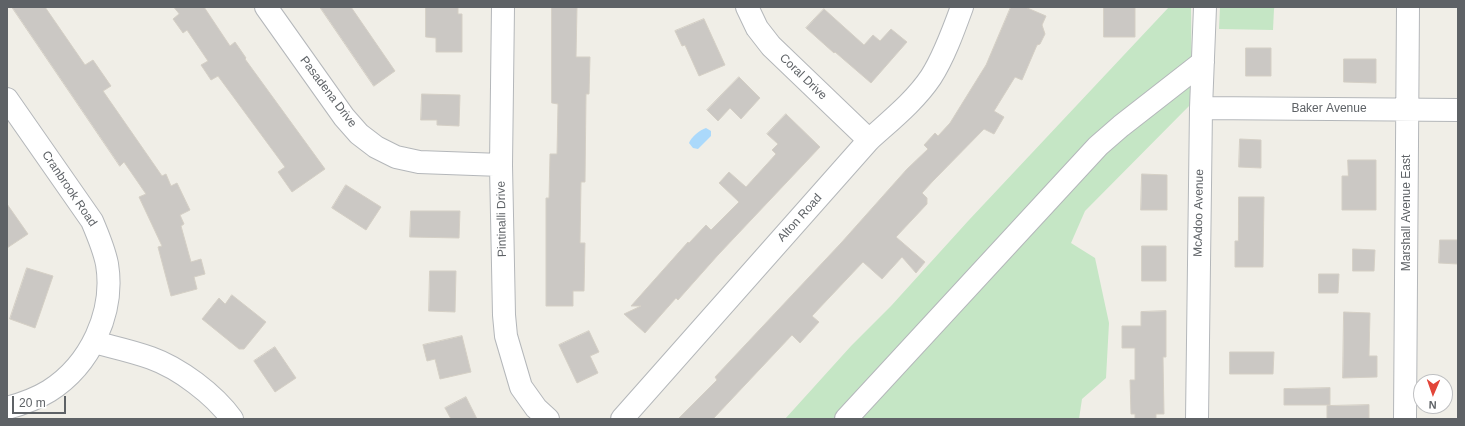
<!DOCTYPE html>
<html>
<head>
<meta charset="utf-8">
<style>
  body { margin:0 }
  #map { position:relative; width:1465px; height:426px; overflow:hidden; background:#f0eee7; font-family:Arial,sans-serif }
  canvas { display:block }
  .frame { position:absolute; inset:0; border:8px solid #5e6266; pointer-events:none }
  .north { position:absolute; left:1413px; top:374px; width:40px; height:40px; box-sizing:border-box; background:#fff; border:1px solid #bfc0c2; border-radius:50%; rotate:182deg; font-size:11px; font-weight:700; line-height:16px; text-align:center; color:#5e6266 }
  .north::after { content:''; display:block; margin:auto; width:14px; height:18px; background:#e2463a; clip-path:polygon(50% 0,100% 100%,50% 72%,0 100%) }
  .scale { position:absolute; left:12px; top:396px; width:54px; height:18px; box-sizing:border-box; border:2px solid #5e6266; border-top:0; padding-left:5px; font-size:12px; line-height:14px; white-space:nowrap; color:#5e6266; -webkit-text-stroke:3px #fff; paint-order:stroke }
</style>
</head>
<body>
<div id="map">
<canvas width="1465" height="426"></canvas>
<div class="frame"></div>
<div class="north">N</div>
<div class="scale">20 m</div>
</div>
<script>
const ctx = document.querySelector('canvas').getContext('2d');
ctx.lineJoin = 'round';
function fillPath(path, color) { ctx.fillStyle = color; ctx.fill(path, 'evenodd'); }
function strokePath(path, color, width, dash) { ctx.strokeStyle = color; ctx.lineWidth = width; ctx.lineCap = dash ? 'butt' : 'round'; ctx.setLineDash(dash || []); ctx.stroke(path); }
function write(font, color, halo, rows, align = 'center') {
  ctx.font = font + ' Arial,sans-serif'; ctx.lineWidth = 3; ctx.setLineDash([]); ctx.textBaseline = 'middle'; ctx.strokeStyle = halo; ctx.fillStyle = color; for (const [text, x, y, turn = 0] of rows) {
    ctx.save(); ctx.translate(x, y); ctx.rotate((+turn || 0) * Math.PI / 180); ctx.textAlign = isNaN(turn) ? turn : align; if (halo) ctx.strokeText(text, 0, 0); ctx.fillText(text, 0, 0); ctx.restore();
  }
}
const green = new Path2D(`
  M1169,7H1191L1192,103L1085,211L1071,243L1095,258L1109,323L1106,378L1082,399L1079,419H785L851,346L891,306L969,220Z
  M1220,7H1275L1274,9L1273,30L1219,29Z`);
const water = new Path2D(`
  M706,128L711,131V136L698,149L693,148L689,143C691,137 700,130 706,128Z`);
const building = new Path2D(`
  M12,7H45L85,65L93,60L111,86L103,91L162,176L166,174L171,186L177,183L190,210L180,215L184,224L181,226L191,262L201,259L205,274L194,277L197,289L171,296L158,247L162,246L139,197L146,194L124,162L120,166Z
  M174,7H204L230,46L235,42L246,58L245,59L325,169L292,192L278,172L285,167L218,76L211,80L201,65L208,61L187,30L183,33L173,19L179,14Z
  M320,7H351L395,71L374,86Z
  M426,7H458V14H462V52H436V38L426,37Z
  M552,7H577L576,57H590L589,94H586L585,182H581L580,243H585L584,291H573V306H546V198H549L550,154H557L558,104L552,103Z
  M1011,7H1025L1046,16L1042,25L1045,34L1040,44L1037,45L1022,80L1015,77L994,111L1004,117L994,134L984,129L933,181L922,193L927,198V204L896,237L925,262L916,273L902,257L882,279L863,262L812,316L819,322L800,343L792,335L713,419H678L717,380L715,377L841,243L907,169L928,149L924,145L935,133L938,136L950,123L986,65Z
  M1104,7H1135V37H1104Z
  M824,9L864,45L873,35L880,41L891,29L907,42L871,83L835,52L834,53L806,28Z
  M704,19L725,65L699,76L685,45L682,46L675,31Z
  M1246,48H1271V76H1246Z
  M1344,59H1376V83L1344,82Z
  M739,77L760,98L741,119L730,108L718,121L707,110Z
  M422,94L460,95L459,126L437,125V120H421Z
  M786,114L820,147L718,255L678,300L676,298L645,333L624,314L641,306H631L688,242L689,243L706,225L711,230L739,202L719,183L729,172L746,187L776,154L772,150L778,144L767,134Z
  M1240,139L1261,140V168L1239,167Z
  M1348,160H1376V210H1342V176H1348Z
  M1142,174L1167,175V210H1141Z
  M346,185L381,207L366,230L332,208Z
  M1239,197H1264L1263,267H1235V241H1238Z
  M7,204L28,234L7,248Z
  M411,211H460L459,238L410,237Z
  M1440,240H1458V264L1439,263Z
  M1142,246H1166V281H1142Z
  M1353,249L1375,250L1374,271H1353Z
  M27,268L53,276L35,328L10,319Z
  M430,271H456L455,312L429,311Z
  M1319,274H1339L1338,293H1319Z
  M232,295L266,322L244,349H239L202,319L219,298L225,304Z
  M1166,311V357H1163L1164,414H1156V419H1135V414H1131L1130,380H1135V348H1122V326H1141V312Z
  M1344,312L1370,313L1369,356H1377V377L1343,378Z
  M589,331L599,352L590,356L598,373L577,383L559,345Z
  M462,336L471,372L440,379L435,359L427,361L423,345Z
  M275,347L296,378L275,392L254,361Z
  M1230,352H1274L1273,374H1230Z
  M1330,388V405H1284V389Z
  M466,397L477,419H451L445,408Z
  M1369,405V419H1327V406Z`);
const minor = new Path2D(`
  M266,7L344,117L359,134L376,147L396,157L419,162L501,165
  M503,7L501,165L504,315L506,336L521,387L536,408L548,419
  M747,7L757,28L771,46L869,140
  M7,99L92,221C98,235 104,249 107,264C115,313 90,365 49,391C36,399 22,404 7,408
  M1201,108L1458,110
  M94,342C112,347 132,351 151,358C179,368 214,394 232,419
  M622,419L869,140C891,120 915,101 931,77C944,57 954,29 962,7
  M846,419L1098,146L1121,126L1203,62
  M1197,419L1201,108L1205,7
  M1405,419L1408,7`);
const streetNames = [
  ["Coral Drive",803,77,44],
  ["Pasadena Drive",328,92,53],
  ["Baker Avenue",1329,109],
  ["Cranbrook Road",69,189,56],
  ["McAdoo Avenue",1199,213,-89],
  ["Marshall Avenue East",1407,213,-90],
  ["Alton Road",800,218,-48],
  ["Pintinalli Drive",502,219,-91]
];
fillPath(green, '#c5e6c5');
fillPath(water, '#abd9fb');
fillPath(building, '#cbc8c4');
strokePath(building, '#d4cfc5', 1);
strokePath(minor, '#b4b7ba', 24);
strokePath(minor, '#fff', 22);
write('12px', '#5e6266', '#fff', streetNames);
</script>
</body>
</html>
